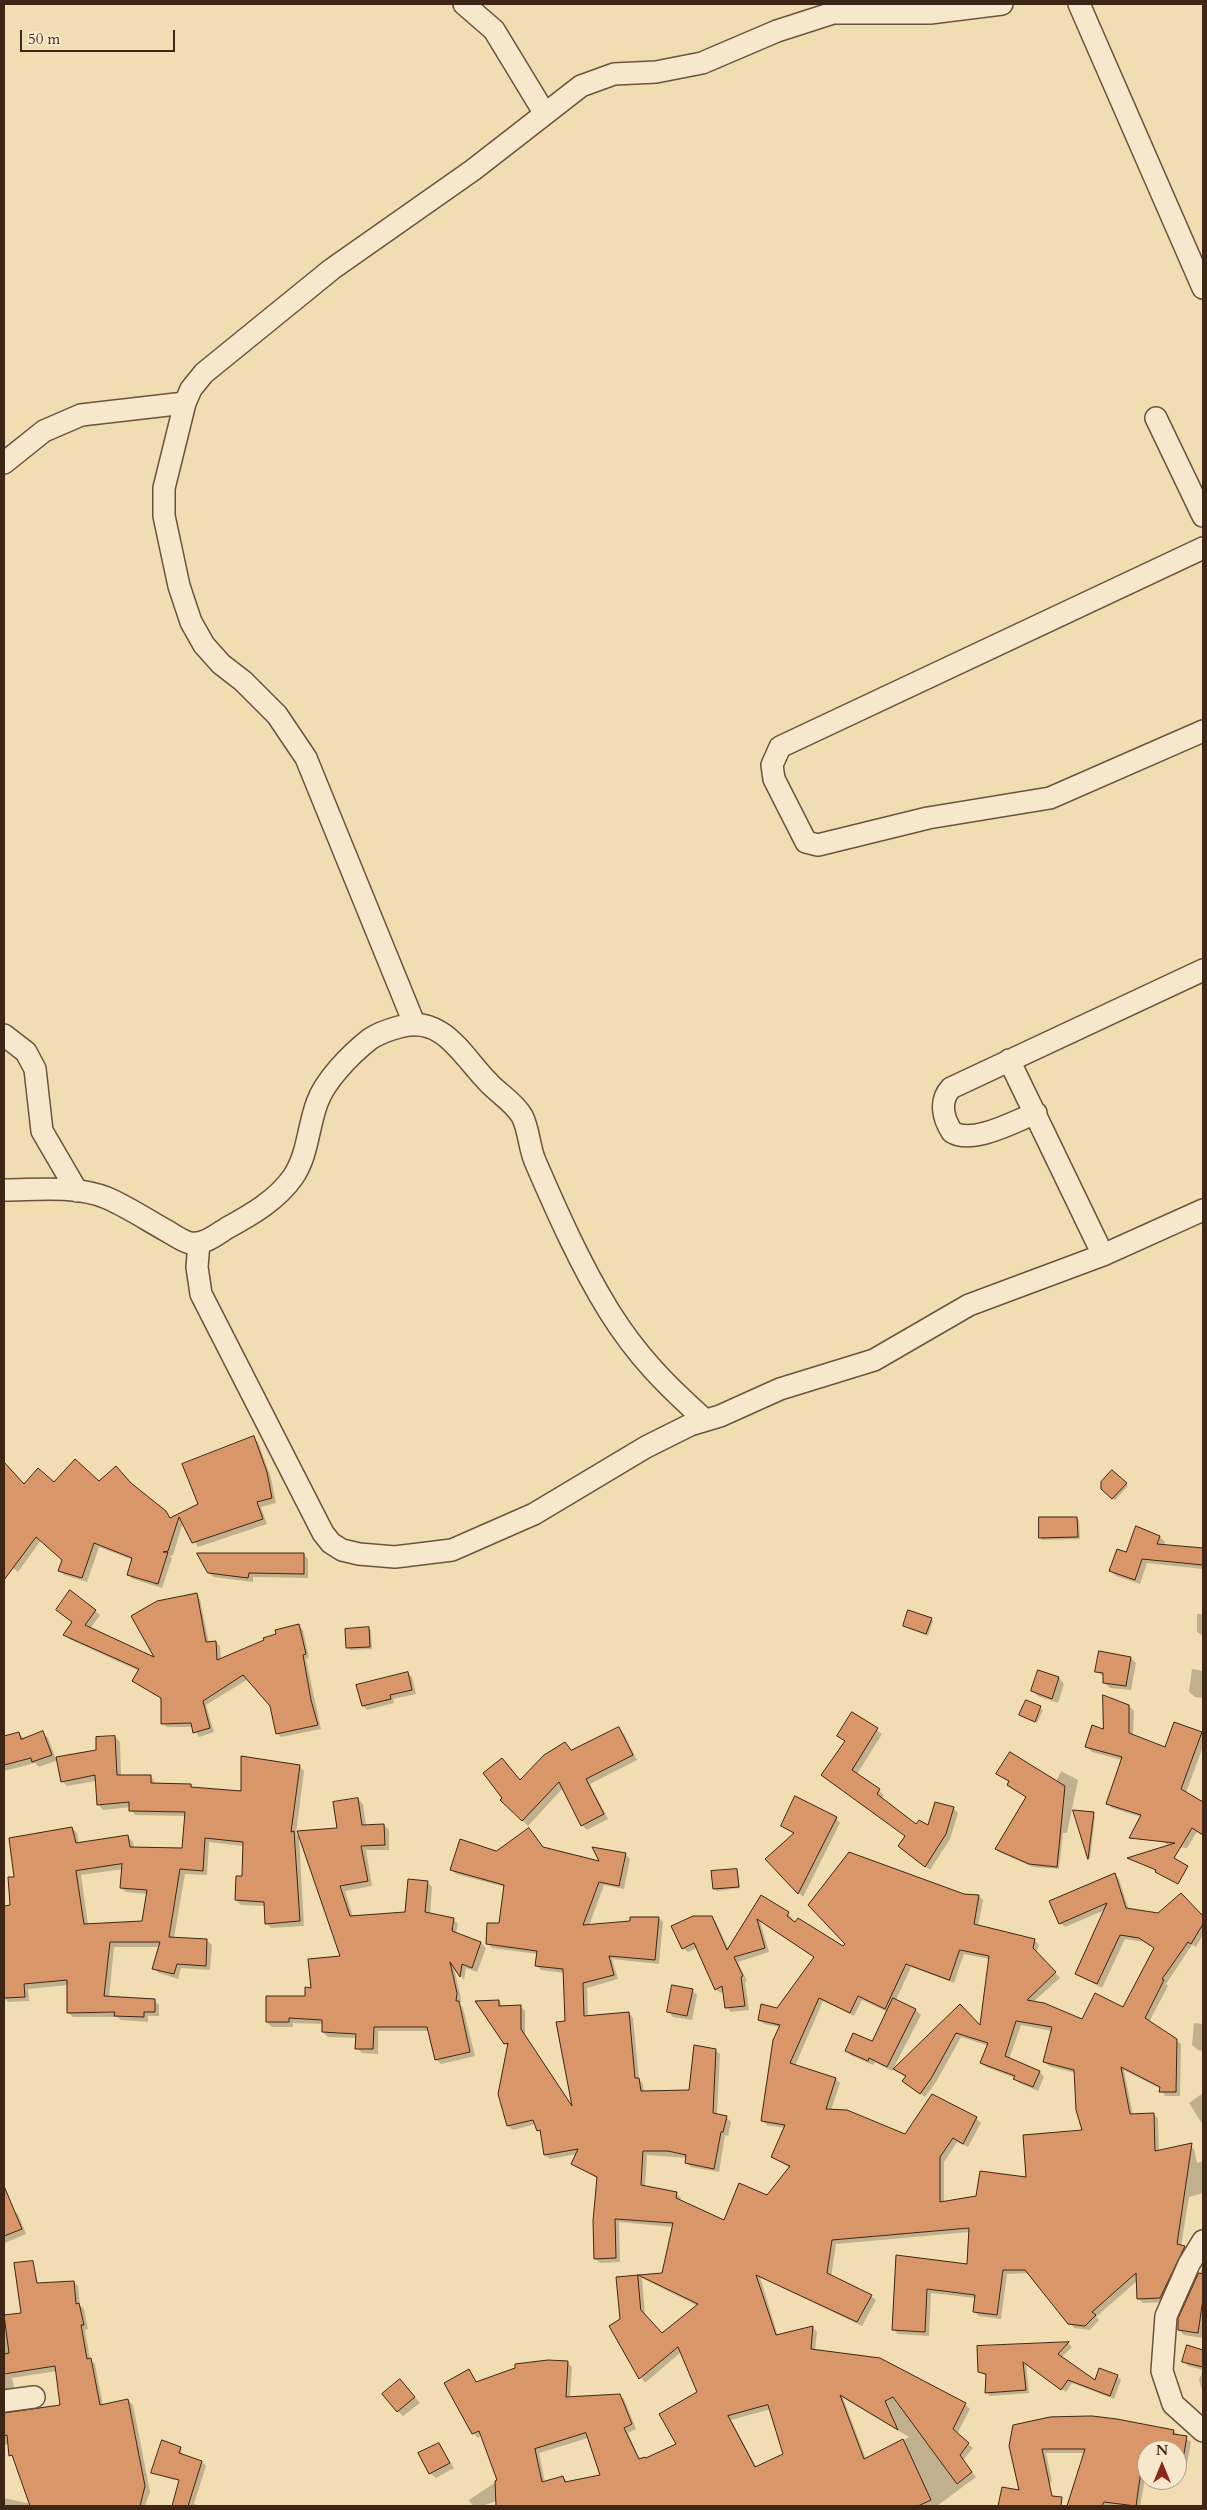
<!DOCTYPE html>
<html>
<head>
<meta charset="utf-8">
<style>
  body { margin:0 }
  #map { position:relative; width:1207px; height:2510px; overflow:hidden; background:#f2dcb2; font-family:Cardo,serif }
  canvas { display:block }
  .frame { position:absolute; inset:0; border:5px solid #3e2515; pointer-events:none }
  .north { position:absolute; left:1137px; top:2440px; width:50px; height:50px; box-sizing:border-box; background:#f7e8cd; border:1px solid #ad9a83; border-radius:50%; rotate:0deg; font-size:14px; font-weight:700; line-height:20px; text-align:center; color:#3e2515 }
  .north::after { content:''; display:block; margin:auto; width:18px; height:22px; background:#8f2418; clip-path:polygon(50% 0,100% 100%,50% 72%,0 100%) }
  .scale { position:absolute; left:20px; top:30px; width:155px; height:22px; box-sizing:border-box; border:2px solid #3e2515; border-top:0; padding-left:6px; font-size:15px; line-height:18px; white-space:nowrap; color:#3e2515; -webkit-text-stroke:4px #f7e8cd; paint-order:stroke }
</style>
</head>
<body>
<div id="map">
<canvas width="1207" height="2510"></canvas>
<div class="frame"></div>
<div class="north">N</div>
<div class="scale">50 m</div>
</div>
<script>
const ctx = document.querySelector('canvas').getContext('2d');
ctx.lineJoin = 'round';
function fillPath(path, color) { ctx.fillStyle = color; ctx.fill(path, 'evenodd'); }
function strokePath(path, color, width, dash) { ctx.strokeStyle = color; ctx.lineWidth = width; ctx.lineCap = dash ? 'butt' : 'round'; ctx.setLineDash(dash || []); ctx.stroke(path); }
const shadow = new Path2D(`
  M253,1438L258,1442L271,1478L276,1503L261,1507L267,1524L198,1547L183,1522L173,1555L170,1556L172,1558L162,1588L133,1579L128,1575L133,1560L99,1547L87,1582L64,1575L60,1571L63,1560L41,1540L18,1572L4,1561V1487L15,1476L24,1486L99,1482L132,1486L171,1519L199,1505Z
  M1113,1471L1128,1486L1115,1500L1102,1488Z
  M1076,1518L1079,1520L1080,1539L1042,1540L1040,1537Z
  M1137,1528L1160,1537L1165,1542L1164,1545L1200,1549L1203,1552V1569L1147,1563L1140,1584L1116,1576L1111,1571L1126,1553Z
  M304,1555L308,1559V1578L253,1577V1582L213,1577L209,1572Z
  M70,1592L100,1615L90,1629L157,1660L196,1595L200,1599L209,1643L216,1642L220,1646L221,1660L299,1626L303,1630L309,1658L306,1659L321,1729L281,1737L277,1733L271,1705L248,1679L206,1705L214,1732L199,1737L193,1727H167L163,1723V1700L133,1681L139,1671L69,1639L65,1635L73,1623Z
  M1197,1614H1203V1636L1197,1632Z
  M931,1619L933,1621L928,1636L904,1626Z
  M369,1628L371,1631L372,1649L350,1650L348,1648Z
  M1131,1658L1136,1663L1131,1690L1110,1688L1105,1683V1677L1096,1671Z
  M1192,1669L1203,1671V1698L1195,1697L1189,1692Z
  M1039,1672L1059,1678L1064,1684L1058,1703L1038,1696L1033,1691Z
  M407,1673L412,1677L416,1694L393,1699L394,1703L367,1710L363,1706L358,1685Z
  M1026,1702L1043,1710L1037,1723L1021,1715Z
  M1129,1706L1134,1711L1133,1736L1166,1749L1201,1733L1203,1735V1746L1186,1793L1203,1804V1836L1197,1832L1187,1848L1173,1847L1141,1832V1817L1112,1808L1108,1803L1122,1760L1092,1752L1087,1747Z
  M853,1714L882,1734L857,1774L884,1795L881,1799L916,1826L928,1827L953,1808L958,1813L950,1839L930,1870L904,1851L906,1836L822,1775L846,1742L838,1736Z
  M619,1729L624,1734L637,1760L590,1784L608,1819L587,1830L582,1825L563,1788L528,1826L502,1800L521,1781L565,1744L572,1751Z
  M43,1733L48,1738L56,1759L98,1751L115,1737L120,1742L121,1776H151L156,1784L191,1785L194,1789L242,1793L299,1766L304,1771L296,1834L299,1837L304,1926L271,1928L266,1923L265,1906L241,1905L236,1900L244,1878V1846L209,1842L207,1875L185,1874L174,1938L207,1940L212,1945L210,1970L181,1968L178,1979L159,1973L154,1968L160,1947H114L109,1998L154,2000L159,2005V2016H148V2022L121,2020L117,2017H73L68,2012V1985L28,1989L29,2001L8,2002L4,1998V1907L11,1906L15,1878L72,1828L77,1833L79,1844L128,1837L133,1842L134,1849H184L186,1816L135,1815L130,1807L103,1810L99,1805L96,1781L67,1786L62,1781L58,1760L39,1767L35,1763L4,1771V1737L19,1734L25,1739ZM123,1869L121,1887L126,1892L148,1894L143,1922L88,1925L81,1875Z
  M1061,1771L1078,1780L1067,1833H1063L1059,1869L1033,1867L999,1852L997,1849L1028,1798L1001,1776L1056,1782Z
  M358,1799L363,1804L366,1826L384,1825L389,1830V1850H366L372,1886L345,1891L353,1917L406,1914L427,1882L432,1887L430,1915L453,1919L458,1924L456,1934L481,1943L486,1948L477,1972L466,1968L464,1980L454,1967L461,1999L460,2005L463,2008L475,2056L441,2064L436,2059L429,2031H378V2054L362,2053L357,2048V2038L328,2037L323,2032V2024L293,2023V2027H272L267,2022L306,1997L341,1957L339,1829Z
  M1075,1811L1095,1816L1090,1859L1089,1858Z
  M836,1818L840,1823L803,1897L767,1859L794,1834L782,1826Z
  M529,1830L544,1849L601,1863L625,1854L630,1859L624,1889L604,1885L589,1926L659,1918L663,1922L659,1964L612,1959L618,1979L587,1988L588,2017L629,2013L633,2018L639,2079L643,2084L644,2092H690L715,2050L720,2054L717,2115L726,2117L731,2122L728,2136L725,2135L719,2172L691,2167L686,2163L687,2158L647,2155L645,2187L676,2193L681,2198L680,2201L725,2222L768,2196L790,2168L772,2157L785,2128L767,2125L762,2120L780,2027L764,2024L759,2020L778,2009L815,1957L760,1921L769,1952L738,1962L747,1981L745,1982L749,2010L731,2012L727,2008L724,1991L720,1993L716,1989L697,1948L688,1952L683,1948L712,1917L716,1922L729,1950L762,1897L788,1913L792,1918L791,1920L843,1947L963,1895L979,1896L983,1900L978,1926L1034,1940L1039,1945L1036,1954L1060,1978L1033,2002L1083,2020L1124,2009L1155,1949L1144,1942L1125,1939L1102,1988L1076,1974L1105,1910L1065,1927L1060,1923L1115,1875L1119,1879L1129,1910L1159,1914L1181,1894L1203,1918V1935L1196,1947L1192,1945L1166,1984L1168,1986L1149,2022L1181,2044L1180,2096H1165L1161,2089L1124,2070L1133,2115L1154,2114L1158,2119L1159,2152L1190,2145L1194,2149L1197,2163L1203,2161V2193L1189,2197L1181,2246L1189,2251L1165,2302L1143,2303L1138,2298V2280L1096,2317L1099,2320L1090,2330L1074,2328L1030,2273L1007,2274L1001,2319L979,2316L974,2311L976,2298L931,2293L929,2336L898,2334L893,2329L897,2257L968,2266L970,2232L836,2244L831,2277L871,2296L876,2300L862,2326L760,2277L778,2336L813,2328L817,2332L815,2351L879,2359L965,2404L970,2409L957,2434L973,2448L963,2460L976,2477L937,2506H721L661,2414L699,2393L681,2352L645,2383L611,2326L621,2320L617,2278L663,2274L674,2227L619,2222L620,2262L600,2263L595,2258L598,2179L573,2163L577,2154L550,2159L545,2155L542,2134L536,2124L513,2130L508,2126L500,2093L508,2047L477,2002L499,2001L503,2007L520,2006L525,2011V2035L573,2108L566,2022L564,1973L541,1970L537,1966L538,1954L492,1948L488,1943L500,1925L505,1887L456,1874L451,1869L496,1852ZM964,1954L990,1959L981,2028L960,2006L894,2069L907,2078L908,2085L925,2097L936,2082L961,2037L989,2046L982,2063L986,2067L1015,2078L1019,2083L1038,2091L1044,2077L1040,2072L1009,2059L1021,2025L1052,2031L1044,2061L1049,2066L1075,2073L1084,2131L1027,2179L977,2197L944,2203V2162L957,2142L968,2147L981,2123L976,2118L933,2096L905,2135L831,2110L840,2083L836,2079L795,2066L823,2001L854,2016L862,2000L888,2012L873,2042L847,2051L852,2056L873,2065L875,2062L892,2071L921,2015L916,2010L896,2000L911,1967L954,1983ZM642,2278L698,2306L662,2335L645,2316ZM843,2398L909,2437L866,2459ZM771,2409L785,2455L757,2468L731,2420Z
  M737,1870L740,1888L717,1891L714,1888Z
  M692,1990L697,1995L692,2020L673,2017L668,2011Z
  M1194,2023L1203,2024V2051L1198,2050L1192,2045Z
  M1203,2093V2125L1189,2103Z
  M12,2209L18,2214L26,2234L5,2243L4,2213Z
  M1203,2267V2338L1184,2335L1179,2330L1180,2319Z
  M74,2282L78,2286L80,2305L84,2309L88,2329L85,2330L90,2359L95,2364L103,2405L128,2400L133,2405L150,2492L145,2506H4V2498L31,2504L15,2460L11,2455L9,2444L4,2445V2414L61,2406L57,2371L12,2378L15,2392L4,2395V2317L23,2314Z
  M1069,2344L1072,2347L1061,2358L1095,2382L1117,2376L1121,2380L1114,2399L1072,2383L1066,2392L1026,2364L1029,2393L990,2396L987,2392V2376L979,2372V2347Z
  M1188,2347L1203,2351V2393L1199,2380L1203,2370L1188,2366L1184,2361Z
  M568,2363L572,2367L570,2398L619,2395L624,2399L636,2429L628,2433L640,2460L668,2455L692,2506H528L523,2492L482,2506H474L471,2504L469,2500L499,2480L482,2435L478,2438L473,2433L469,2371L477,2382ZM588,2438L602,2476L568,2482L563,2478L545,2483L539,2453Z
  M405,2386L420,2403L403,2416L398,2411Z
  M1173,2431L1191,2442L1185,2475L1177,2474V2450H1147V2468L1140,2506H1069L1085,2453H1046L1052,2482L1022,2488L1011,2446Z
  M439,2444L454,2468L436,2478L430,2473Z
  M181,2448L183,2457L175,2480L152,2473Z
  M184,2456L202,2462L206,2466L194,2504L200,2506H181Z`);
const building = new Path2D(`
  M254,1436L267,1472L272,1498L257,1502L263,1519L192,1543L179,1517L168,1551L163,1552H168L158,1584L127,1575L132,1558L94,1543L82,1578L58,1571L62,1560L36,1537L4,1580V1462L24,1484L38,1468L54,1482L75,1459L99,1481L116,1466L131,1483L166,1511L170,1518L198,1504L182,1464Z
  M1112,1470L1127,1483L1112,1499L1101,1489V1482Z
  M1039,1517H1077L1078,1537L1039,1538Z
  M1136,1526L1160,1536L1157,1544L1203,1548V1565L1142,1559L1135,1580L1109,1571L1117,1549L1126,1552Z
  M197,1553H304V1574L249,1573L248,1578L208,1573Z
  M70,1590L96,1610L85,1625L154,1657L131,1616L157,1601L197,1593L206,1642L216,1641L217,1660L264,1640L263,1638L276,1634L275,1630L299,1624L306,1654L303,1655L311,1700L318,1725L276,1734L270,1706L243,1675L203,1701L210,1728L193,1733L191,1723L161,1724V1698L132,1681L139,1669L63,1635L72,1622L56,1610Z
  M908,1610L932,1618L926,1634L903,1626Z
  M369,1627L370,1647L346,1648L345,1629Z
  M1099,1651L1131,1657L1126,1686L1103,1683V1673L1095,1672Z
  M1038,1670L1059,1677L1052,1699L1031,1691Z
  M408,1672L412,1690L390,1695L391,1699L362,1706L356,1685Z
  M1103,1695L1129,1705V1733L1165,1747L1174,1722L1202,1732L1181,1789L1203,1802V1835L1192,1828L1174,1858L1188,1866L1178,1884L1155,1872L1156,1870L1127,1858L1175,1843L1129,1838L1141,1815L1106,1804L1122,1757L1085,1747L1092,1725L1103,1729Z
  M1026,1700L1041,1706L1035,1722L1019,1715Z
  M852,1712L878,1728L852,1770L880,1789L877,1794L916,1824L919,1820L928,1825L935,1802L954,1807L946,1834L925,1867L898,1846L905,1836L821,1775L845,1741L837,1736Z
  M619,1727L633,1755L586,1779L604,1814L581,1826L559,1782L522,1821L500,1800L502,1798L483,1773L502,1758L520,1780L544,1755L565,1742L571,1750Z
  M43,1731L52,1755L32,1762L31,1758L4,1765V1736L19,1732L21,1739Z
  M115,1736L117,1775H151V1783L191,1784V1787L241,1791V1756L300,1765L291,1832L294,1831L300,1921L265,1924L264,1902L235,1900L236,1876H242L243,1842L205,1838L203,1871L180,1869L169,1937L207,1939L206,1966L177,1964L174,1974L152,1969L160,1942H110L104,1996L155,1999V2012H144V2017L114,2016L115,2012L67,2013V1980L24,1984L25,1997L4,1998V1906L10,1905L8,1877H14L9,1838L72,1827L76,1843L128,1835L130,1847L182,1848L185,1812L129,1811V1802L97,1805L95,1775L61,1782L56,1757L96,1750V1737ZM122,1864L120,1888L147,1890L142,1921L84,1924L76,1871Z
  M1010,1752L1065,1786L1057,1867L1029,1864L995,1849L1026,1797L1007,1785L1009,1781L996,1774Z
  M795,1796L837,1817L798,1894L765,1859L794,1833L781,1826Z
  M358,1798L362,1825L384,1824L385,1845L361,1846L368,1881L340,1886L350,1916L405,1912L408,1879L428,1881L425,1912L454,1918L452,1931L481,1942L472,1968L462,1964L460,1977L450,1962L457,1993L456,2001H459L470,2052L435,2060L427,2027H374L373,2049H355L356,2034L322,2032V2020L289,2018V2022H266V1996H305V1987L311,1988L308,1959L340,1956L297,1831L337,1828L333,1802Z
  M1073,1810L1094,1812L1088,1859Z
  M529,1828L543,1847L599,1861L592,1847L626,1853L619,1886L599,1882L583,1925L630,1921V1917H659L655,1960L609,1956L614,1975L583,1983L584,2016L629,2012L635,2078H639L641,2091L689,2090L694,2045L716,2049L713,2113L727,2116L723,2132H721L714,2169L685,2163L686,2155L668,2151H643L641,2185L677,2192L676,2198L724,2220L739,2183L767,2195L790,2166L771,2157L785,2125L761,2121L773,2040L780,2025L758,2020L761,2004L777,2008L814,1957L757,1919L765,1948L734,1957L743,1976L741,1977L745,2006L725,2008L722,1986L715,1990L694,1943L682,1949L671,1926L693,1916H712L727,1950L761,1895L789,1912L787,1916L795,1922L798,1918L843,1946L845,1944L808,1905L849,1852L964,1894L979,1895L974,1924L1035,1939L1033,1948L1056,1972L1027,2000L1044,2003L1082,2019L1095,1993L1123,2007L1154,1948L1139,1938L1120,1935L1097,1984L1075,1974L1107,1903L1059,1924L1049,1901L1115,1873L1126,1908L1158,1913L1181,1893L1203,1916V1924L1191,1944L1188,1942L1162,1979L1164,1980L1145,2018L1177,2039L1176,2092H1159L1160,2087L1121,2067L1130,2114L1154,2113L1155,2151L1192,2143L1177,2244L1185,2246L1160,2298L1137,2299L1136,2273L1092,2312L1096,2315L1085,2326L1068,2324L1025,2270H1003L997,2315L973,2312L975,2295L927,2289L925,2332L892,2330L896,2255L967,2264L969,2228L832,2240L827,2273L872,2295L857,2322L756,2275L776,2335L813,2326L811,2349L880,2358L966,2403L953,2429L969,2443L960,2455L972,2472L957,2484L893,2397L885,2401L898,2430L840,2395L864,2459L903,2439L931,2500L918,2506H496L495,2481L497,2480L479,2431L472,2434L444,2383L469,2369L476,2382L515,2368V2364L548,2360L568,2361L566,2397L620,2394L632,2424L624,2428L639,2459L645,2457L646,2458L676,2444L659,2414L697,2392L678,2347L639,2379L609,2326L620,2319L616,2277L662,2273L673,2223L615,2219L616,2258L594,2259L593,2221L597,2177L571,2164L578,2149L544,2155L540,2130L537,2131L533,2120L507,2126L498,2094L508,2043L504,2044L475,2001L499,2000V2006L521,2005V2029L572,2106L556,2022L565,2021L563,1969L535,1966L537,1951L486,1944L487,1923H499L504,1885L450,1870L460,1839L496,1851ZM960,1950L989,1956L980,2025L960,2004L893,2069L906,2076L902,2081L920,2094L932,2077L956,2033L988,2043L980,2063L1015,2076L1013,2079L1033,2087L1040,2071L1005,2056L1016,2021L1052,2027L1043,2062L1074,2070L1076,2110L1082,2130L1023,2135L1026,2177L980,2171L976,2196L940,2202V2157L953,2138L963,2144L977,2117L932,2094L905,2134L847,2110L826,2109L836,2078L790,2063L819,1998L850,2013L858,1996L885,2009L906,1964L949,1980ZM638,2275L698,2304L662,2333L641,2310ZM768,2405L783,2454L755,2467L728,2416ZM586,2433L600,2475L565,2482L563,2476L542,2482L535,2449Z
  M737,1869L739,1887L713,1889L711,1871Z
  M672,1985L693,1989L687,2016L667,2012Z
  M893,1998L916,2009L887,2067L869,2058L868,2061L845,2051L853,2033L872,2041Z
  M4,2186L22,2229L4,2236Z
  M33,2261L37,2283L74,2281L76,2304L79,2303L84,2325H81L87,2359L91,2358L100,2405L128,2399L145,2486L140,2506H30L12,2455L9,2456L7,2435L4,2436V2413L60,2405L55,2366L4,2374V2354L9,2353L4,2315L21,2313L14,2263Z
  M1199,2273L1203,2274V2299L1198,2333L1178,2330V2319Z
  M1069,2342L1058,2354L1095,2380L1099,2368L1118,2375L1110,2396L1068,2380L1061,2390L1023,2362L1026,2390L985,2393L986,2374L978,2372L977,2346Z
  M1187,2345L1203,2350V2367L1182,2362Z
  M400,2379L415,2397L397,2412L382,2394Z
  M1092,2416L1117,2419L1174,2430L1173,2434L1187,2436L1181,2471H1177V2450H1147V2465L1142,2464L1136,2506L1104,2502L1102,2506H1067L1085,2449H1042L1052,2496L1062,2497L1061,2506H998L1002,2487L1019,2490L1009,2446L1013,2425L1050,2417Z
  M162,2440L181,2447L179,2453L202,2461L188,2506H172L179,2480L151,2473Z
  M439,2443L450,2463L429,2474L418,2453Z`);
const minor = new Path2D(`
  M464,4L494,30L545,114
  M1079,4L1203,288
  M1156,418L1203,516
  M4,463L44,431L81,415L185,403
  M1203,548L780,747L772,765L774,779L806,842L818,845L928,818L1050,798L1203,731
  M414,1023L306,758L277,715L243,681L221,664L204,645L191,622L179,586L164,516V488L185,403L191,389L204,373L332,269L473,170L581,86L614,74L656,72L702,63L777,31L833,13H930L1002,4
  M4,1035L26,1052L35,1069L42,1131L77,1191
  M1009,1060L1103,1255
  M1036,1113C1015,1121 973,1145 952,1132C943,1118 939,1101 951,1088L1203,970
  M4,1190C37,1190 76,1185 107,1198C128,1207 147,1220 167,1231C174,1235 182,1241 190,1243C204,1245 216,1235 227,1228C251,1215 277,1200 293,1177C308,1155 308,1127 317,1103C325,1080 351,1054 370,1039C379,1033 388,1030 399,1027C443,1014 462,1056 489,1083C499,1094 514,1102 522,1116C529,1129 529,1147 535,1161C557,1212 580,1264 609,1311C637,1356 666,1385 705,1420
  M199,1243L197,1267L201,1294L323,1533L331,1543L342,1550L359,1554L395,1557L452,1550L534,1514L646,1447L690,1425L720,1416L780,1389L874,1360L969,1305L1103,1255L1203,1210
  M1203,2241L1189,2264L1166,2316L1162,2371L1173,2404L1203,2431
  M4,2401L34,2397`);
fillPath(shadow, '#0003');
fillPath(building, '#d99769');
strokePath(building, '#3e2515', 1);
strokePath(minor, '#6b533c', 24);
strokePath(minor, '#f7e8cd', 21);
</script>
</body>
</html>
